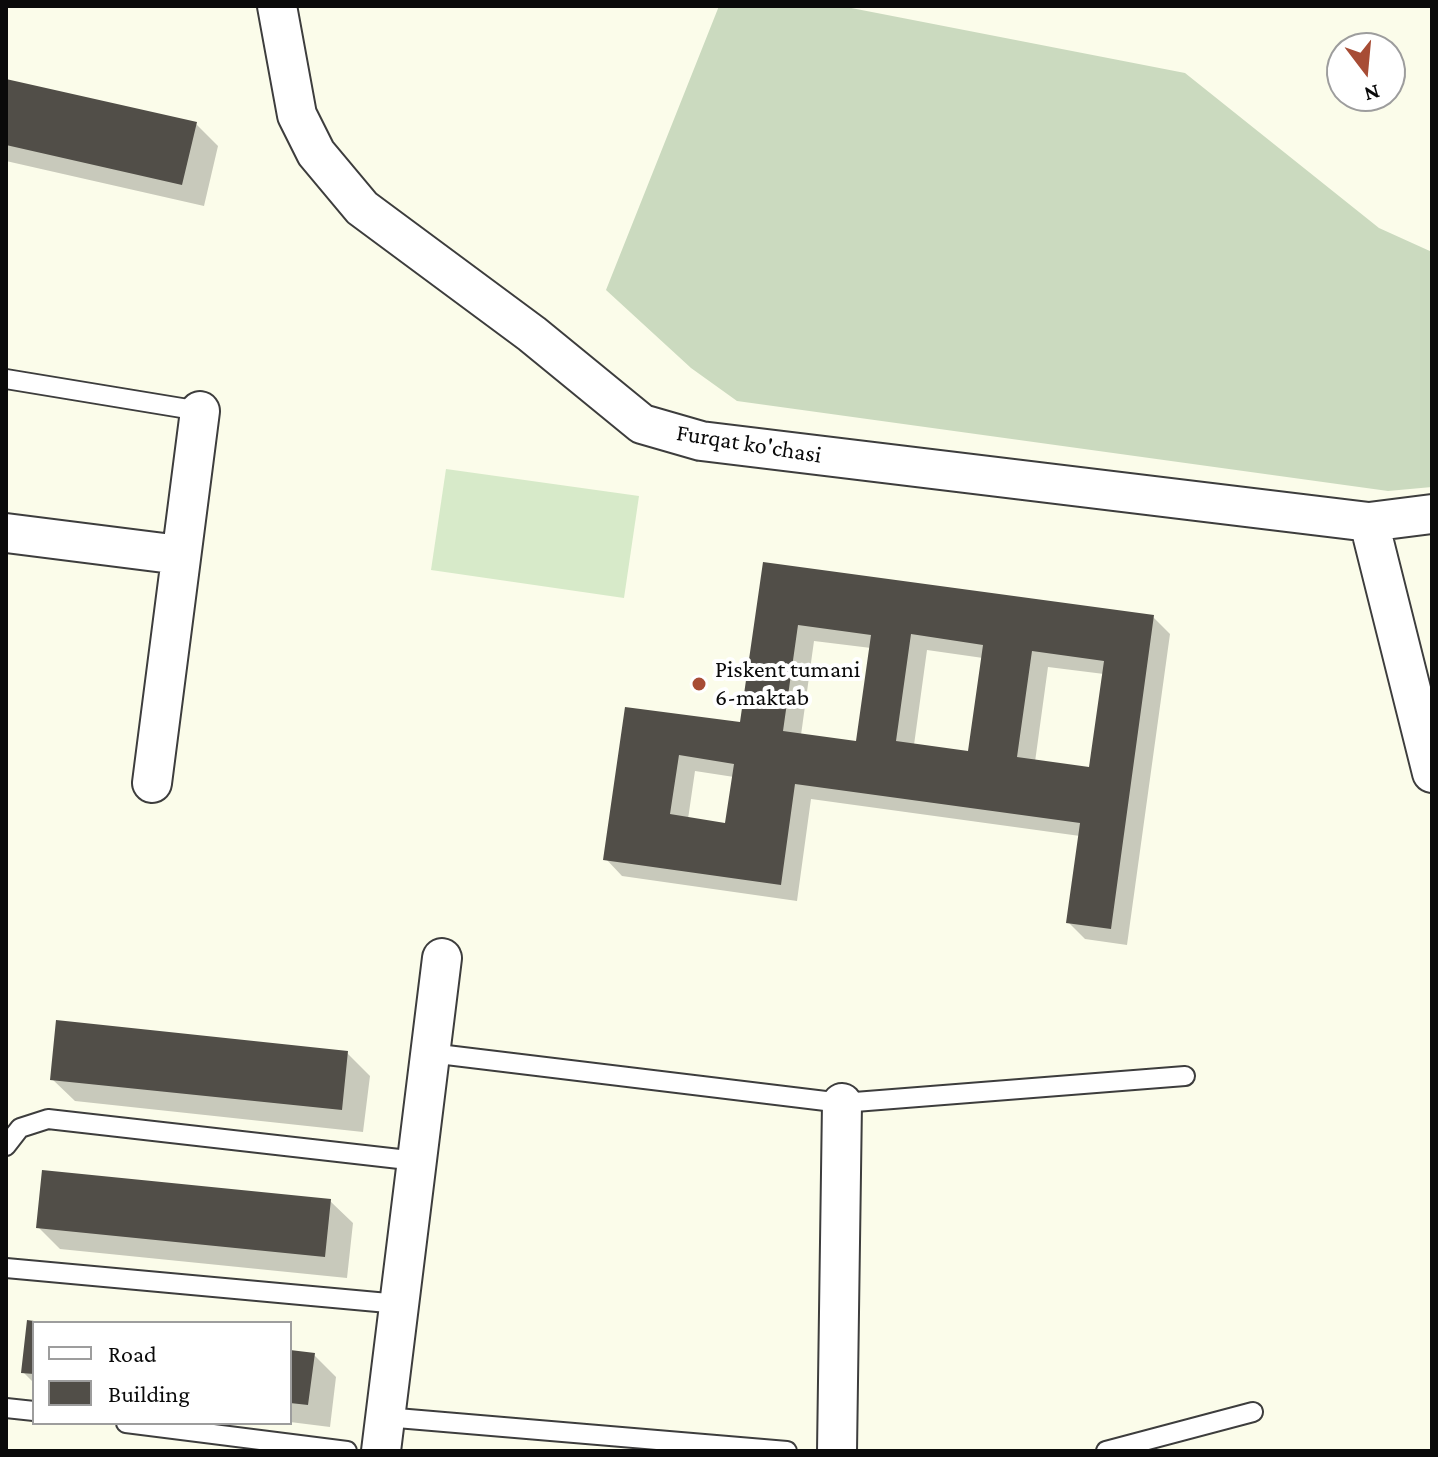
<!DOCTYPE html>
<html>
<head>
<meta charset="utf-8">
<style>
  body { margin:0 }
  #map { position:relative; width:1438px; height:1457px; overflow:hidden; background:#fbfcea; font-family:"Crimson Pro",serif }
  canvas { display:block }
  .frame { position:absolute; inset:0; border:8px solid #0a0a0a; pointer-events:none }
  .legend { position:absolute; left:32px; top:1321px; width:260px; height:104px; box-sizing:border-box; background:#fff; border:2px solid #9d9d9d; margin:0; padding:10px 14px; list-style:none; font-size:24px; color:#0a0a0a }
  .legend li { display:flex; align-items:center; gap:16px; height:40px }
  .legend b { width:40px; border:2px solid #9d9d9d }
  .north { position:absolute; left:1326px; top:32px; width:80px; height:80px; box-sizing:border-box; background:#fff; border:2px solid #9d9d9d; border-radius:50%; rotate:164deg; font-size:22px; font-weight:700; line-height:32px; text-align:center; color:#0a0a0a }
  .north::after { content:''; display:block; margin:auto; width:28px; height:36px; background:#a74c35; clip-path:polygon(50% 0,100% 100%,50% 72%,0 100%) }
</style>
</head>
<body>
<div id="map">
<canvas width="1438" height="1457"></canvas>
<div class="frame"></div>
<ul class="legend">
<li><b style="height:10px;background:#fff"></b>Road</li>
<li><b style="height:22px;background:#514e48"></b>Building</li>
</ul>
<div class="north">N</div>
</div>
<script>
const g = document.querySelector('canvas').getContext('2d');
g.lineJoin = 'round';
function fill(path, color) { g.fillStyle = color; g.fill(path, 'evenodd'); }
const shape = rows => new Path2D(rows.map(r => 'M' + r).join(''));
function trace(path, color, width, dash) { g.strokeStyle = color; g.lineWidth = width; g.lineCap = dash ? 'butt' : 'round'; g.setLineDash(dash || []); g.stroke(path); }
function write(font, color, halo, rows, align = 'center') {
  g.font = font + ' "Crimson Pro",serif'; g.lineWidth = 8; g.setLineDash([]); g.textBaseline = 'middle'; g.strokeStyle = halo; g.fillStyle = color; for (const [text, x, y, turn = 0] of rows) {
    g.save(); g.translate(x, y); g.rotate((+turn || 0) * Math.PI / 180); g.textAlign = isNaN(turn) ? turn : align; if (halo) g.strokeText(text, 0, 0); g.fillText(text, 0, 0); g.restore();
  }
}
fill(shape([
  [719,6,841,6,1185,73,1379,228,1432,252,1432,487,1388,491,737,401,691,368,606,290]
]), '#cbdabf');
fill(shape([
  [446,469,639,496,624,598,431,570]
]), '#d7eac9');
fill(shape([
  [6,81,196,124,218,146,204,206,6,161],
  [765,564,1153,617,1170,634,1127,945,1085,939,1068,922,1080,836,811,799,797,901,622,876,606,859,627,709,742,724],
  [814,641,871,648,857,743,801,735],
  [927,650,983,658,970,753,914,745],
  [1048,667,1104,674,1091,769,1035,762],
  [695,771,734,777,726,826,688,819],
  [347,1053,370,1076,363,1132,75,1101,52,1079],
  [330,1201,353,1223,347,1278,60,1249,38,1227],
  [29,1322,37,1323,34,1323,34,1383,23,1372],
  [290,1352,314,1355,336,1377,330,1427,290,1422]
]), '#0003');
fill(shape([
  [6,79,197,122,182,185,6,145],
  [763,562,1154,615,1111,929,1066,923,1080,823,795,784,781,885,603,860,625,707,740,722],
  [798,625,871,635,856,741,783,731],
  [911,634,983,645,968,751,896,741],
  [1032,651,1104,661,1089,767,1017,757],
  [679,755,734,764,725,823,670,814],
  [56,1020,348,1051,342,1110,50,1080],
  [42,1170,331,1199,325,1257,36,1228],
  [27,1320,34,1321,34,1374,21,1373],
  [290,1350,315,1353,308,1405,290,1403]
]), '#514e48');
const lane = shape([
  [6,379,200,411],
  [430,1053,842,1103,1185,1076],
  [6,1146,20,1128,48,1119,417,1161],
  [6,1268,399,1304],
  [6,1408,34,1411],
  [385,1417,787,1451],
  [126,1423,347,1451],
  [1106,1451,1253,1412]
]);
const street = shape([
  [277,6,297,115,316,153,362,208,532,334,642,424,701,441,1369,522,1432,514],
  [1369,522,1432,773],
  [6,533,180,555],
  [152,783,200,411],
  [381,1451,442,958],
  [837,1451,842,1103]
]);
trace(lane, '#3d3d3d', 22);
trace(street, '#3d3d3d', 42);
trace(lane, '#fff', 18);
trace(street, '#fff', 38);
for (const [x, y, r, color] of [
  [699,684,8,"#a74c35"]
]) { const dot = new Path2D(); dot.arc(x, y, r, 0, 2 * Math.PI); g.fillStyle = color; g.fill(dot); trace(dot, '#fff', 3); }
write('24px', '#0a0a0a', '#fff', [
  ["Furqat ko'chasi",749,444,9]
]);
write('24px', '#0a0a0a', '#fff', [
  ["Piskent tumani",715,670],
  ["6-maktab",715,698]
], 'left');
</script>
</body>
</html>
